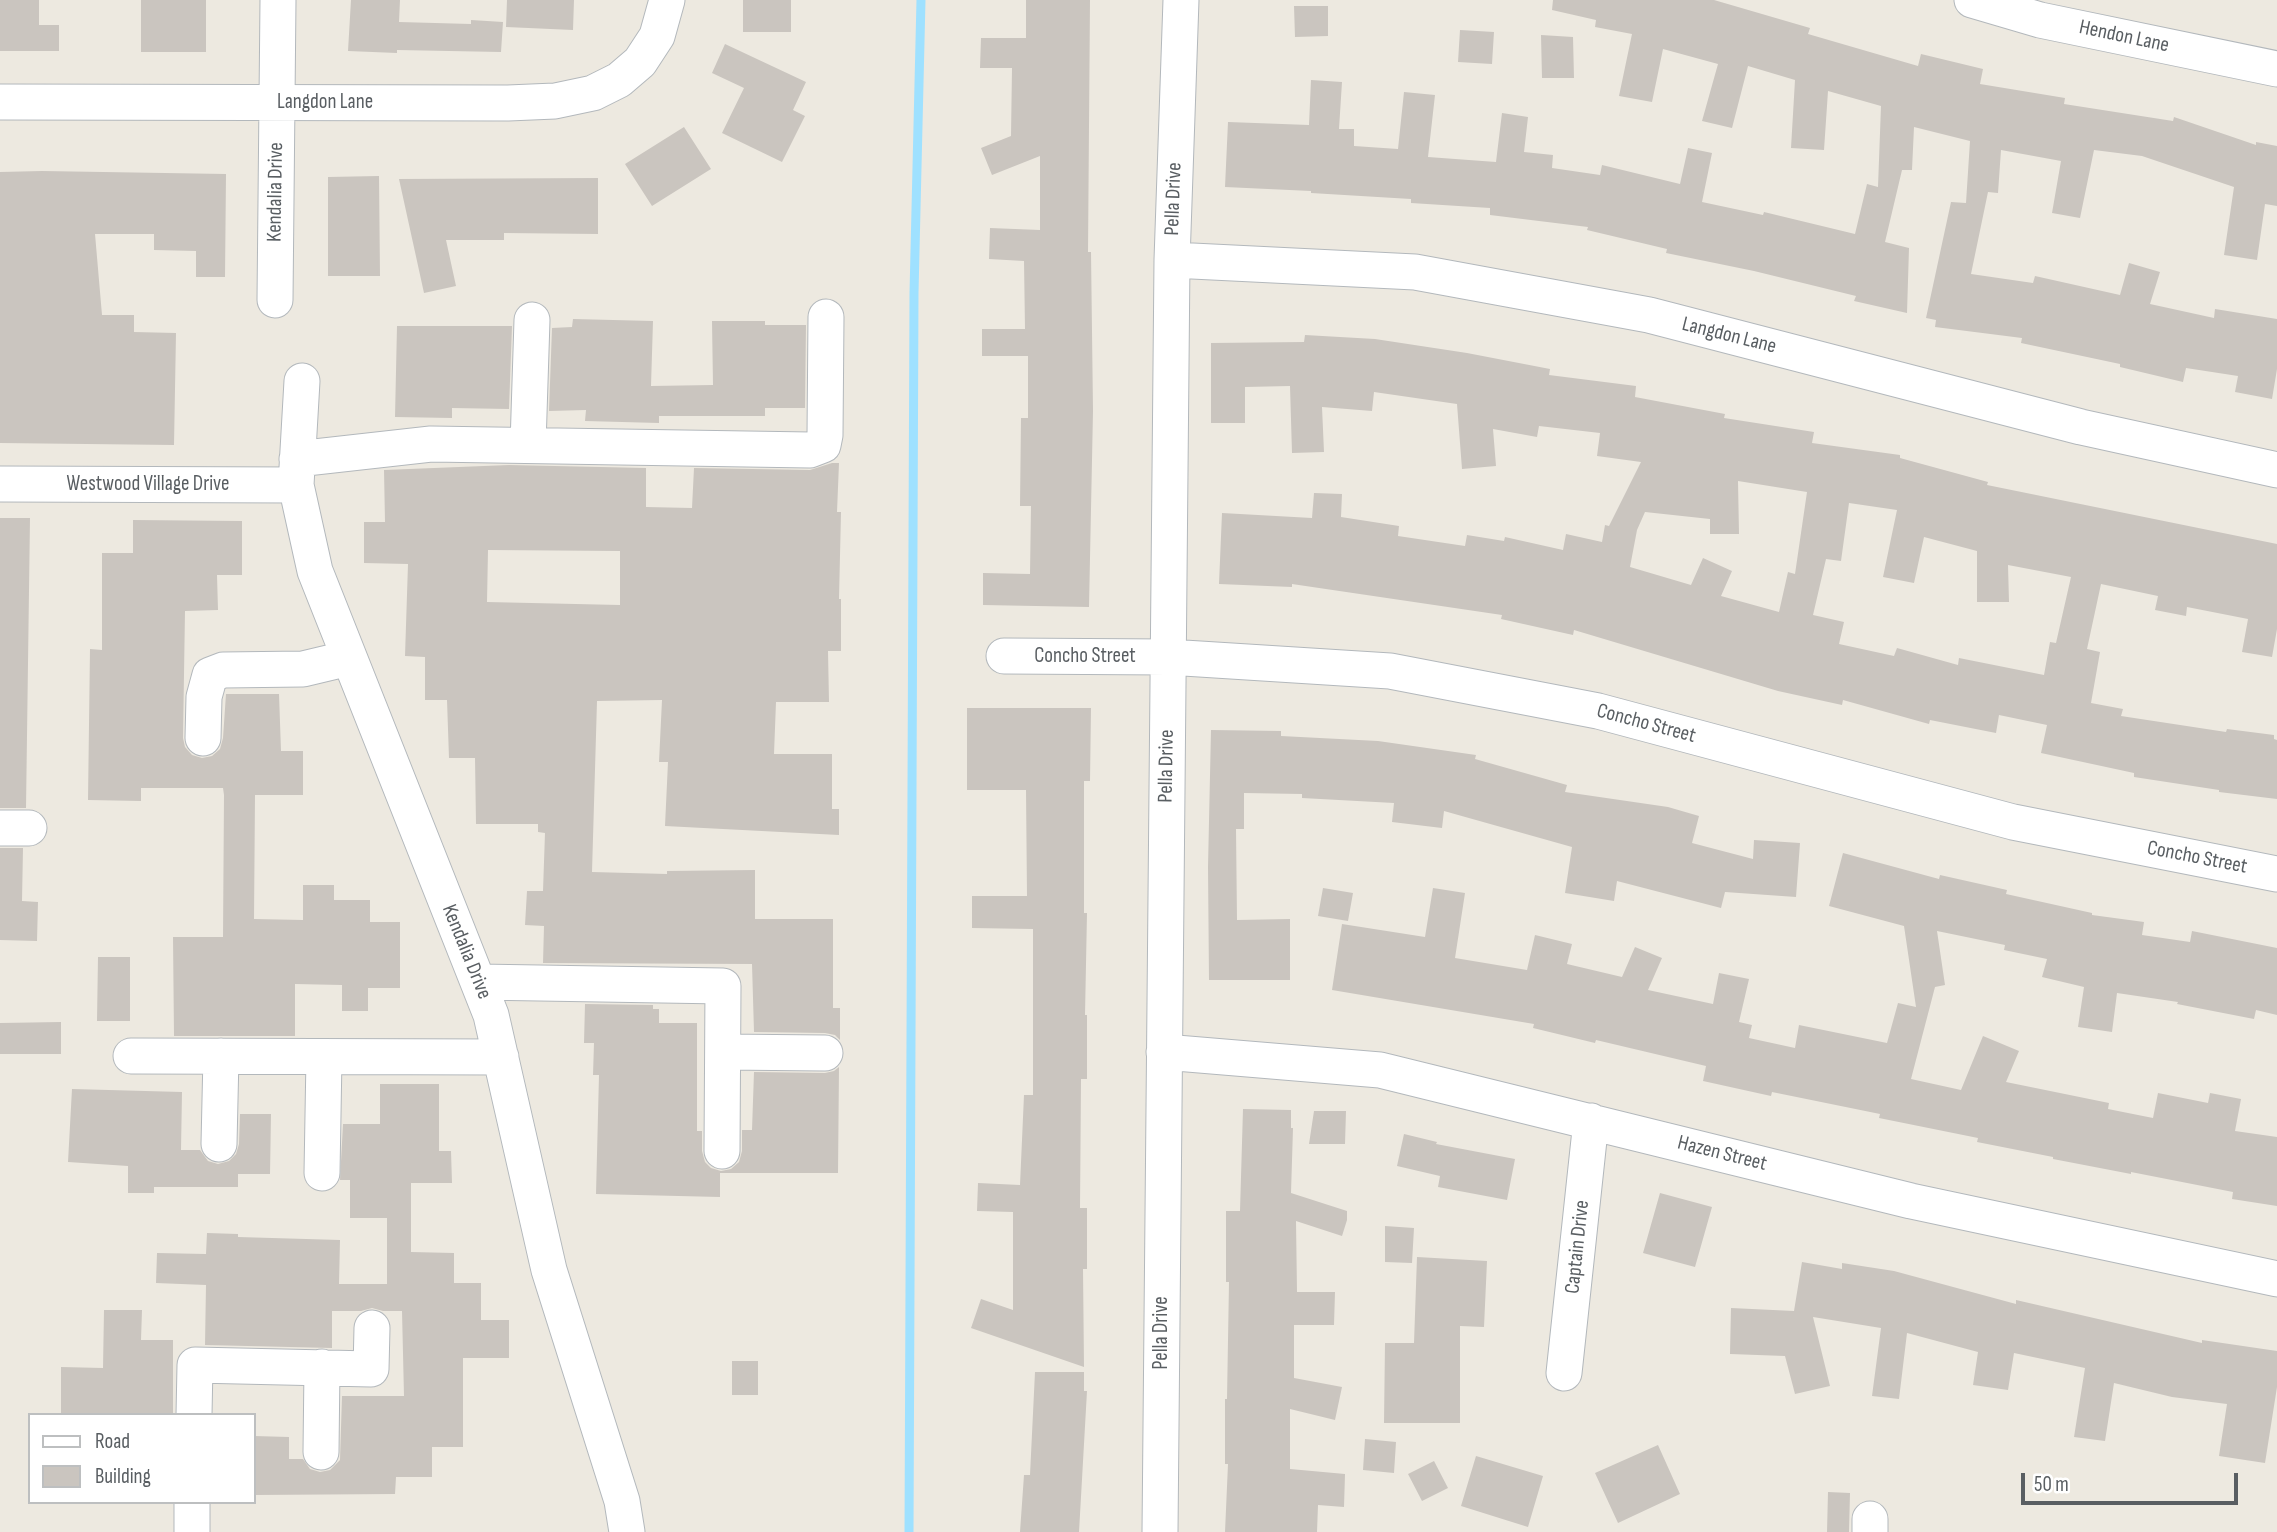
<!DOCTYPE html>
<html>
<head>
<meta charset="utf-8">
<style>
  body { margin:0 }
  #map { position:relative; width:2277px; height:1532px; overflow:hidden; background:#ede9e0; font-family:"Sofia Sans Condensed",sans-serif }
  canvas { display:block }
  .legend { position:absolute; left:28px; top:1413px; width:228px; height:91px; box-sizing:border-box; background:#fff; border:2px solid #bdbfc0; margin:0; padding:9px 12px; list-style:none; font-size:21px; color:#595e62 }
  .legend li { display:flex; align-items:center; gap:14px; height:35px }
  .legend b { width:35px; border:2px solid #bdbfc0 }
  .scale { position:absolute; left:2021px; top:1473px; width:217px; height:32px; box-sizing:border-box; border:4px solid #595e62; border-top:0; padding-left:9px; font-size:21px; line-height:24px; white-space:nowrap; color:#595e62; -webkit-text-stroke:5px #fff; paint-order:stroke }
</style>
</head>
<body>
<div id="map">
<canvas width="2277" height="1532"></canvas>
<ul class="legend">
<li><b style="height:9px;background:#fff"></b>Road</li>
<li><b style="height:19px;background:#cac5bf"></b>Building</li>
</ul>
<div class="scale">50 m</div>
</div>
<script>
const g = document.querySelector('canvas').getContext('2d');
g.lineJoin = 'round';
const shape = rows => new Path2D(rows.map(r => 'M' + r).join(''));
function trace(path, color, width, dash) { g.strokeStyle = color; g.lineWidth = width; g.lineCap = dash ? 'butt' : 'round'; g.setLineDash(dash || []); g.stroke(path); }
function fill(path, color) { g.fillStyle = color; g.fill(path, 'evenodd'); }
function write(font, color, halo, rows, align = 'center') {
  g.font = font + ' "Sofia Sans Condensed",sans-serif'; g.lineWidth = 5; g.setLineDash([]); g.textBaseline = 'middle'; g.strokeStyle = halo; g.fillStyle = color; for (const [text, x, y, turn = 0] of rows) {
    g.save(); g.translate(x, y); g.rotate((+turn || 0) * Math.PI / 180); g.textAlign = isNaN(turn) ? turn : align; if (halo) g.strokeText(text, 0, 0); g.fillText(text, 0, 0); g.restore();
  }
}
trace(shape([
  [909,1532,914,293,921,0]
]), '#9fe1ff', 9);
fill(shape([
  [0,0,39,0,39,25,59,25,59,51,0,51],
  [141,0,206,0,206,52,141,52],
  [351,0,400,0,399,22,471,24,471,20,503,22,501,52,397,50,397,53,348,51],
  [507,0,574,0,573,30,506,27],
  [743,0,791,0,791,32,743,32],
  [1026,0,1090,0,1088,252,1091,252,1093,411,1089,607,983,605,983,573,1030,574,1031,506,1020,506,1021,418,1028,418,1028,356,982,356,982,329,1025,329,1024,261,989,259,990,228,1040,230,1040,156,992,175,981,148,1011,136,1012,68,980,68,981,38,1026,38],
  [1553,0,1714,0,1810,28,1808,34,1918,66,1921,54,1983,69,1980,84,2065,98,2064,104,2173,121,2174,117,2256,145,2256,142,2277,146,2277,206,2265,204,2257,260,2224,255,2234,187,2142,156,2094,150,2080,218,2052,213,2061,161,2001,150,1998,193,1988,192,1971,274,2033,283,2035,276,2120,295,2129,263,2160,272,2150,304,2214,318,2215,309,2277,319,2277,369,2272,399,2235,392,2238,376,2186,368,2183,382,2120,367,2120,364,2021,343,2022,338,1935,327,1936,320,1926,318,1951,202,1966,203,1970,141,1914,127,1912,170,1902,170,1885,242,1909,248,1907,313,1854,301,1856,296,1754,271,1666,253,1667,249,1587,230,1588,227,1490,215,1490,208,1411,203,1411,199,1311,193,1311,191,1225,187,1228,122,1309,125,1311,80,1342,82,1339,129,1354,129,1354,146,1398,149,1404,92,1435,95,1428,157,1496,162,1502,113,1528,117,1524,152,1553,155,1552,168,1600,175,1602,165,1680,184,1688,148,1712,153,1702,202,1763,215,1764,212,1855,234,1867,184,1878,187,1881,106,1828,91,1824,150,1791,148,1795,80,1748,66,1732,128,1702,121,1718,64,1663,49,1652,102,1619,96,1632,34,1595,27,1596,20,1552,10],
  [1294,6,1328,6,1328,36,1295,37],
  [1460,30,1494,32,1492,64,1458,62],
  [1541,35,1573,37,1574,78,1542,78],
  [725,44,806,82,793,110,805,116,782,162,722,133,744,88,712,73],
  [684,127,711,169,652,206,625,164],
  [42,171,226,174,225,277,196,277,196,251,154,250,154,234,95,234,102,315,134,315,134,332,176,333,174,445,0,443,0,172],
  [379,176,380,276,328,276,328,177],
  [598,178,598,234,504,233,504,240,446,240,456,286,424,293,399,179],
  [573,319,653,321,651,386,713,385,712,321,765,321,765,325,806,325,805,408,765,408,765,416,659,416,659,423,585,421,586,410,549,411,552,328,572,327],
  [397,326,512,326,509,409,452,408,452,418,395,417],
  [1305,335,1375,339,1467,353,1550,369,1549,375,1636,386,1635,397,1725,414,1724,418,1814,432,1812,443,1900,455,1900,458,1988,482,1987,485,2277,544,2277,629,2272,657,2242,652,2248,619,2187,607,2186,616,2155,610,2158,596,2101,584,2087,649,2100,652,2091,703,2123,709,2121,716,2226,732,2227,729,2274,735,2274,739,2277,740,2277,799,2219,792,2219,790,2134,777,2134,773,2041,753,2047,725,1999,715,1996,733,1930,720,1929,724,1843,700,1842,705,1778,691,1574,630,1573,635,1501,619,1502,615,1292,584,1292,587,1219,584,1222,513,1312,518,1314,493,1342,494,1341,517,1399,526,1398,536,1465,546,1467,535,1504,541,1505,537,1563,550,1566,534,1602,542,1605,525,1609,526,1641,462,1597,456,1600,433,1539,426,1537,437,1493,429,1496,466,1462,469,1457,404,1374,392,1372,411,1322,407,1324,452,1292,453,1290,386,1245,387,1245,423,1211,423,1211,343,1304,342],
  [1738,481,1807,492,1795,574,1788,572,1779,612,1721,596,1732,571,1703,558,1691,585,1630,567,1637,530,1645,512,1710,519,1710,534,1739,534],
  [1849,503,1897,510,1883,577,1914,583,1924,537,1977,551,1977,602,2009,602,2008,565,2071,577,2056,643,2050,642,2044,675,1959,658,1958,665,1897,648,1894,656,1839,644,1844,622,1813,615,1826,559,1841,561],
  [832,463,839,463,837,512,841,512,839,599,841,599,841,651,828,651,829,702,776,702,774,754,832,754,832,809,839,809,839,835,665,826,668,762,659,762,662,700,597,701,592,872,667,874,667,871,755,870,755,919,833,919,833,1008,840,1008,840,1040,835,1035,825,1033,754,1032,752,964,543,963,544,926,525,925,527,891,543,891,545,833,538,832,538,824,476,824,475,758,449,758,447,700,425,700,425,657,405,656,408,564,364,563,364,522,385,522,384,470,509,465,646,468,646,507,692,508,694,468,810,470],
  [488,550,620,551,620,605,487,602],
  [0,518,30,518,26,808,0,808],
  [133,520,242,521,242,575,217,575,218,610,185,611,183,738,185,747,192,755,202,758,212,756,220,749,223,738,226,694,279,694,281,751,303,751,303,795,255,795,254,919,303,920,303,885,334,885,334,900,370,900,370,922,400,922,400,988,368,988,368,1011,342,1011,342,985,295,984,295,1036,174,1036,173,937,223,937,224,795,223,788,141,788,141,801,88,800,90,649,102,650,102,553,133,553],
  [967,708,1091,708,1090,781,1084,781,1084,913,1087,913,1085,1015,1087,1015,1087,1079,1081,1079,1080,1208,1087,1208,1087,1269,1083,1269,1084,1367,971,1328,981,1299,1013,1310,1013,1212,977,1211,978,1183,1020,1185,1024,1095,1033,1095,1033,929,972,928,972,896,1027,896,1026,790,967,790],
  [1211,730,1281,731,1281,736,1378,741,1476,755,1475,759,1567,785,1565,792,1668,807,1699,816,1692,843,1753,859,1754,840,1800,843,1796,897,1725,892,1721,908,1617,881,1614,901,1565,893,1572,847,1444,811,1442,828,1392,822,1394,803,1302,798,1302,794,1244,793,1244,829,1236,829,1237,920,1290,919,1290,980,1209,980,1208,867],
  [0,848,23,848,22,901,38,902,37,941,0,940],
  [1843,853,1939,879,1940,875,2007,890,2006,894,2092,913,2092,915,2144,922,2142,935,2190,942,2192,931,2277,948,2277,1015,2256,1010,2254,1019,2177,1004,2178,1002,2117,993,2112,1032,2078,1027,2084,987,2042,977,2047,959,2004,950,2005,945,1937,931,1945,985,1935,987,1911,1079,1961,1090,1983,1036,2019,1051,2006,1082,2109,1103,2108,1109,2153,1118,2158,1093,2208,1103,2210,1093,2241,1099,2235,1131,2277,1137,2277,1206,2232,1199,2233,1192,2131,1172,2131,1174,2053,1159,2053,1157,1977,1142,1978,1138,1879,1118,1880,1114,1772,1092,1771,1096,1703,1081,1706,1066,1596,1040,1595,1043,1533,1028,1534,1024,1332,990,1342,924,1425,937,1433,888,1465,893,1455,958,1527,970,1535,935,1572,944,1567,964,1622,977,1635,947,1662,958,1648,990,1713,1004,1719,973,1749,979,1739,1022,1752,1025,1749,1038,1795,1048,1799,1025,1887,1043,1898,1003,1916,1007,1904,926,1829,906],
  [1323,888,1353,893,1348,921,1318,916],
  [98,957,130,957,130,1021,97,1021],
  [585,1004,653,1005,653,1009,659,1009,659,1023,697,1023,697,1131,702,1131,702,1151,705,1162,711,1168,721,1171,731,1169,739,1162,742,1151,742,1130,752,1130,754,1072,825,1073,834,1071,839,1067,838,1173,720,1173,720,1197,596,1194,599,1075,593,1075,594,1043,584,1043],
  [61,1022,61,1054,0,1054,0,1023],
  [380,1084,439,1084,439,1151,451,1151,452,1183,411,1183,411,1252,454,1253,454,1283,481,1283,481,1320,509,1320,509,1358,463,1358,463,1447,432,1447,432,1477,396,1477,395,1494,254,1495,254,1436,289,1437,289,1459,303,1459,310,1469,320,1472,330,1470,340,1460,342,1396,404,1396,402,1311,383,1311,372,1308,361,1311,332,1311,332,1348,205,1345,206,1285,156,1283,157,1253,206,1254,207,1233,238,1234,238,1237,340,1240,339,1284,387,1284,387,1218,350,1218,350,1180,340,1180,343,1124,380,1124],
  [72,1089,182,1092,181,1150,200,1150,208,1161,218,1164,229,1161,236,1154,239,1144,240,1114,271,1114,270,1174,238,1174,238,1187,154,1187,154,1193,128,1193,128,1166,68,1162],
  [1243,1109,1291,1110,1291,1128,1293,1128,1291,1193,1347,1211,1347,1220,1342,1236,1296,1221,1297,1292,1335,1292,1334,1325,1294,1325,1294,1378,1342,1387,1335,1420,1290,1409,1290,1469,1345,1474,1344,1507,1318,1505,1317,1532,1225,1532,1228,1464,1225,1464,1225,1399,1227,1399,1229,1282,1226,1282,1226,1211,1240,1211],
  [1314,1111,1346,1111,1345,1144,1309,1144],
  [1404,1134,1437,1142,1436,1144,1515,1159,1507,1200,1438,1187,1440,1176,1397,1166],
  [1660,1193,1712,1207,1695,1267,1643,1253],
  [1385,1226,1414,1228,1412,1263,1385,1262],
  [1417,1257,1487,1261,1484,1327,1460,1326,1460,1423,1384,1423,1385,1343,1414,1343],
  [1802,1262,1842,1269,1842,1263,1894,1271,2016,1304,2016,1300,2202,1343,2202,1340,2277,1351,2277,1387,2265,1463,2219,1456,2227,1404,2172,1397,2114,1383,2105,1441,2074,1437,2085,1368,2014,1353,2008,1390,1973,1385,1978,1352,1907,1333,1899,1399,1872,1396,1881,1328,1813,1317,1830,1386,1795,1394,1785,1356,1730,1354,1731,1308,1794,1311],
  [104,1310,142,1310,141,1340,173,1340,173,1415,61,1415,61,1367,103,1368],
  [732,1361,758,1361,758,1395,732,1395],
  [1035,1372,1084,1372,1084,1391,1087,1391,1079,1532,1020,1532,1024,1475,1030,1475],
  [1365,1439,1396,1442,1394,1473,1363,1470],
  [1658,1445,1680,1494,1618,1523,1595,1473],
  [1476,1456,1543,1476,1528,1527,1461,1506],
  [1434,1461,1448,1488,1422,1501,1408,1474],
  [1828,1492,1850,1493,1849,1532,1827,1532]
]), '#cac5bf');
const minor = shape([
  [1972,0,2040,20,2277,69],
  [0,102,508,103,555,101,593,93,619,80,640,62,657,36,667,0],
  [1172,260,1415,272,1649,315,2081,427,2277,470],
  [275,300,278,0],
  [302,381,296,485,315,571,491,1015,549,1270,622,1501,627,1532],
  [528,445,532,320],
  [297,459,431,444,810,450,823,445,825,435,826,317],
  [0,484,296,485],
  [1004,656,1168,657,1390,671,1598,711,2013,822,2277,874],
  [203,738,204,697,210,675,223,670,303,669,349,658],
  [0,828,29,828],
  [478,982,723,986,722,1151],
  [723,1052,825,1053],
  [1164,1052,1380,1070,1911,1201,2277,1279],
  [131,1056,501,1057],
  [219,1144,221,1056],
  [322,1173,324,1057],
  [1564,1373,1591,1121],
  [194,1415,195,1365,371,1369,372,1328],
  [321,1452,322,1367],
  [192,1532,192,1502],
  [1160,1532,1172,260,1181,0],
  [1870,1532,1870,1519]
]);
trace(minor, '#b3b8bc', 37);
trace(minor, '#fff', 35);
write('21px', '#595e62', '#fff', [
  ["Hendon Lane",2124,37,12],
  ["Langdon Lane",325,103],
  ["Kendalia Drive",276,192,-89],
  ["Pella Drive",1174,199,-88],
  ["Langdon Lane",1729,336,14],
  ["Westwood Village Drive",148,485],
  ["Concho Street",1085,657],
  ["Concho Street",1646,724,15],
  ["Pella Drive",1167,766,-89],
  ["Concho Street",2197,858,11],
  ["Kendalia Drive",466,952,68],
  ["Hazen Street",1722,1154,14],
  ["Captain Drive",1578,1247,-84],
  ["Pella Drive",1162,1333,-90]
]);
</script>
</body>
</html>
